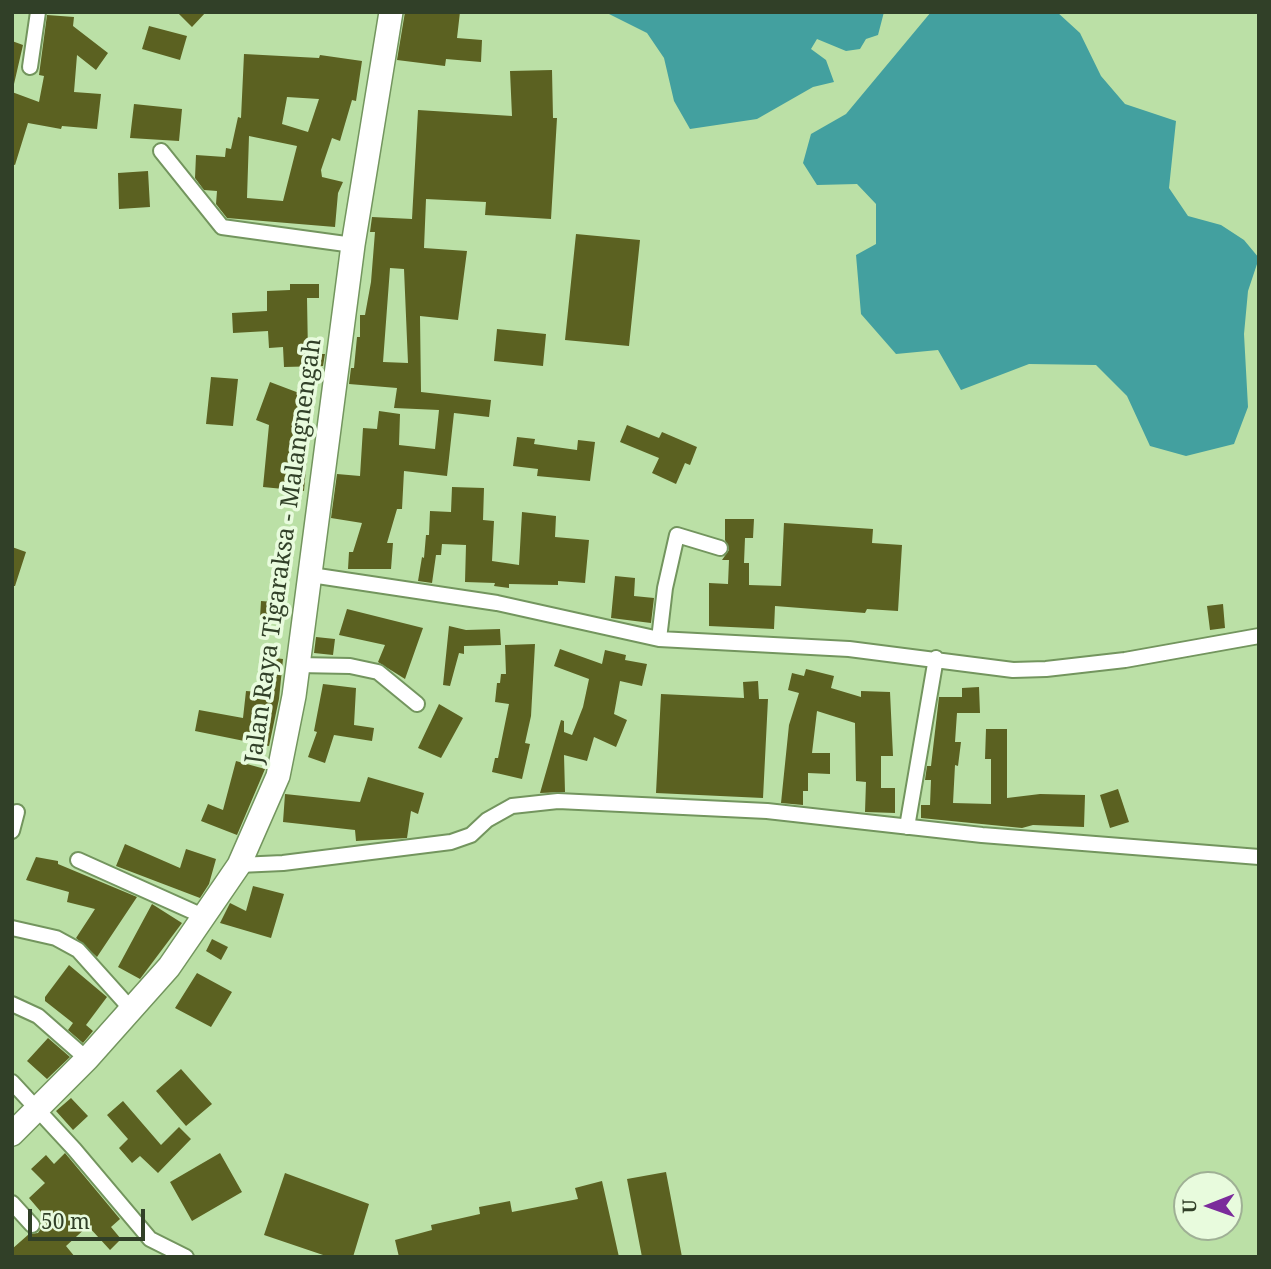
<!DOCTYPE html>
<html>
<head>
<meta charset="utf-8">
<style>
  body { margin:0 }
  #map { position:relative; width:1271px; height:1269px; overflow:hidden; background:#bbe0a6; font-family:"Noto Serif",serif }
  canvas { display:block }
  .frame { position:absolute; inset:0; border:14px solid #314028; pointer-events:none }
  .north { position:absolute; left:1173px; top:1171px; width:70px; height:70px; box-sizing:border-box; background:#e8fbdd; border:2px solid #9fb095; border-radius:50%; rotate:269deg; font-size:19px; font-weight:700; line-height:28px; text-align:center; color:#314028 }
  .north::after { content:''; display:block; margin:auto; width:24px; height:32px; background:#7b2b9b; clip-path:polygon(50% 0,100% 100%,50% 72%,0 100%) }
  .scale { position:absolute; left:28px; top:1209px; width:117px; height:32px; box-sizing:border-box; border:4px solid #314028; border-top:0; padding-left:9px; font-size:21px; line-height:24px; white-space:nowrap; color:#314028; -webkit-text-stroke:5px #e8fbdd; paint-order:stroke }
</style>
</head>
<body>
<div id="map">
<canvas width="1271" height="1269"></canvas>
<div class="frame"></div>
<div class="north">U</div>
<div class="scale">50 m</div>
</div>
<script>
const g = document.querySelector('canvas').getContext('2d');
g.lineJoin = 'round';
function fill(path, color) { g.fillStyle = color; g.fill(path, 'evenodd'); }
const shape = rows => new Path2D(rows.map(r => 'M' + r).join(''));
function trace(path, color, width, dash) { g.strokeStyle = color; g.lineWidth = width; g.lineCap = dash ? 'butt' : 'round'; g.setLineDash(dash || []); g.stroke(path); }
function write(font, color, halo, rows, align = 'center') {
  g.font = font + ' "Noto Serif",serif'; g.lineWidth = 7; g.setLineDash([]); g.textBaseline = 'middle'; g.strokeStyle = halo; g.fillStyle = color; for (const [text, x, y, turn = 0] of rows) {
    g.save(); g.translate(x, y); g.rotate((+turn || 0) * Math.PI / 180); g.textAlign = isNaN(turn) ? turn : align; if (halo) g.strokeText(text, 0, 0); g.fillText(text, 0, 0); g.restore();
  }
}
fill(shape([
  [605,12,884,12,878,35,866,39,860,49,846,51,817,39,811,49,826,60,834,82,813,87,757,119,690,129,674,101,664,58,647,33],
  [931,12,1057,12,1080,33,1101,76,1125,104,1176,121,1169,188,1188,216,1221,225,1244,240,1259,258,1248,291,1244,334,1248,407,1234,444,1186,456,1150,446,1127,396,1096,365,1029,364,961,390,938,350,896,354,861,314,856,255,876,244,876,204,857,184,817,185,803,163,811,134,846,114]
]), '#43a09f');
fill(shape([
  [177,12,206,12,192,27],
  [405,12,460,12,457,38,482,40,481,62,446,59,445,66,397,60],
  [47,15,74,17,73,26,108,53,96,70,77,55,74,92,101,94,97,129,62,126,61,129,28,123,15,165,12,164,12,92,39,102,44,76,39,75],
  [149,26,187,36,180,60,142,49],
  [12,41,23,45,14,84,12,83],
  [244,54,319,58,320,55,362,61,356,101,352,100,340,141,332,138,321,170,322,177,343,182,338,193,335,227,227,218,216,204,217,191,204,190,195,178,196,155,225,157,226,148,231,149,238,117,241,118],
  [287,97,319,99,308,132,282,124],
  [249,136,297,146,283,201,247,198],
  [552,70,553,118,557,118,551,219,485,215,486,202,426,199,424,248,467,251,458,320,420,316,421,392,491,400,489,417,454,413,447,476,404,471,402,509,397,509,387,543,393,543,391,569,348,569,349,552,353,552,362,523,331,518,337,474,360,476,363,428,377,429,379,411,400,414,399,445,435,449,439,410,394,408,397,388,349,384,351,368,354,368,357,337,360,337,360,315,365,315,371,282,375,232,370,232,372,217,412,219,418,110,512,116,510,71],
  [390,268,404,269,408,363,383,362],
  [134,104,182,109,179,141,130,138],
  [148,171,150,207,119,209,118,173],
  [576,234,640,240,629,346,565,340],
  [290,284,319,284,319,298,307,298,308,354,325,354,323,366,284,367,283,347,269,348,268,331,233,333,232,313,267,311,267,291,290,290],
  [497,329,546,334,543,366,494,361],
  [211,377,238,379,233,426,206,424],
  [270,382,307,396,290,443,308,445,304,491,263,487,269,425,256,420],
  [627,425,659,438,662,432,697,447,690,465,685,463,676,484,652,473,659,458,620,442],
  [517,437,535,439,534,444,577,450,578,440,595,442,590,481,537,476,538,469,513,466],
  [452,487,484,488,483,520,494,521,492,561,519,565,522,512,556,516,555,537,589,540,585,583,558,581,558,585,509,584,509,588,494,586,495,583,465,582,466,545,442,544,441,555,436,555,432,583,418,581,422,557,424,558,426,535,429,535,430,511,451,512],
  [725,519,754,519,753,538,745,538,744,563,749,563,749,585,781,586,784,523,873,529,872,543,902,545,898,611,867,609,865,613,775,606,774,629,709,626,709,583,728,584,729,560,722,560,729,550,725,540],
  [12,547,26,552,15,586,12,586],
  [615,576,635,578,634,596,654,598,651,623,611,618],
  [261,601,286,603,285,619,260,618],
  [1223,604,1225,628,1210,630,1207,606],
  [347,609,423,628,405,679,378,662,385,645,339,635],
  [449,626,466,630,500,629,501,645,464,646,464,654,459,653,450,686,443,685],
  [316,637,335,639,333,655,314,653],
  [535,644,531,716,525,743,530,744,522,779,492,772,495,758,498,758,509,704,495,702,497,683,500,683,501,674,506,674,505,645],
  [560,649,602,664,605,650,626,655,625,660,647,664,642,686,620,681,614,714,627,720,616,747,594,737,587,761,564,755,565,792,540,793,561,720,564,721,564,732,572,735,583,707,589,679,554,666],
  [265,657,283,659,279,699,269,746,195,731,199,710,243,718,246,691,260,692],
  [806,669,834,676,831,688,861,697,861,691,890,692,893,756,881,756,881,788,895,788,895,813,865,812,866,782,856,781,855,723,817,711,812,753,830,753,830,774,808,773,808,791,803,791,803,805,781,803,789,725,799,693,788,690,792,673,804,676],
  [758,681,759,699,768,699,763,798,656,793,661,694,744,698,743,682],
  [323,684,356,688,354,725,374,728,372,741,334,735,325,763,308,757,317,732,314,731],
  [979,687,980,713,957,713,955,742,961,742,958,766,955,765,953,803,991,804,991,759,985,759,986,729,1007,729,1007,798,1040,794,1085,795,1084,827,1033,825,1022,828,921,818,921,805,930,805,931,780,925,780,927,766,931,766,939,697,962,697,962,688],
  [439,704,463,718,441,758,418,748],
  [236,761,265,769,237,835,201,821,208,804,223,810],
  [368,777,424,793,418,814,411,811,407,838,356,841,355,830,283,822,285,794,360,802],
  [1118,789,1129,822,1110,828,1100,795],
  [125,844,180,868,186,849,216,859,209,884,200,898,116,866],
  [36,857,58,861,58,864,137,897,97,957,76,938,95,909,67,902,69,892,26,880],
  [253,886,284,894,271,938,220,923,230,903,246,911],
  [152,904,182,923,140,979,118,967],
  [212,939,228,947,221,960,206,951],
  [69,965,107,997,86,1025,93,1031,83,1043,68,1030,73,1023,45,1001,45,997],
  [197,973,232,992,211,1027,175,1008],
  [48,1038,70,1057,47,1079,27,1061],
  [181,1069,212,1104,186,1126,156,1091],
  [71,1098,88,1116,73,1130,56,1111],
  [123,1101,161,1145,179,1127,191,1139,158,1173,140,1156,132,1163,119,1148,128,1139,107,1115],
  [65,1153,120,1219,111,1227,121,1239,110,1250,88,1226,66,1246,75,1257,12,1257,12,1249,29,1234,38,1233,47,1219,29,1198,45,1183,31,1169,46,1155,54,1164],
  [220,1153,242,1192,192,1221,170,1182],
  [666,1172,682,1257,642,1257,627,1179],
  [285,1173,369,1204,353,1257,329,1257,264,1235],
  [602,1181,619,1257,399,1257,395,1240,432,1230,431,1225,480,1214,479,1207,510,1201,512,1212,578,1199,575,1188]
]), '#5b6121');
const street = shape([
  [30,67,38,12],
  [161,151,222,227,353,245],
  [311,575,497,603,659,639,849,649,1013,670,1046,669,1125,660,1259,636],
  [659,639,665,588,677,535,720,548],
  [298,665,350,666,378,672,417,704],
  [907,827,936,658],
  [12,831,17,812],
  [78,860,205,917],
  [239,865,283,863,451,842,471,835,487,820,512,806,558,801,767,811,982,835,1259,857],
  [12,928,56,938,78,950,131,1009],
  [12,1004,38,1016,87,1059],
  [12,1082,74,1149,150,1239,186,1257],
  [12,1203,32,1225]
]);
const primary = shape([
  [12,1134,87,1059,169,967,239,865,278,776,294,696,353,245,391,12]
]);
trace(street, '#73955e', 18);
trace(primary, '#73955e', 26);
trace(street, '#fff', 14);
trace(primary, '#fff', 23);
write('24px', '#314028', '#e8fbdd', [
  ["Jalan Raya Tigaraksa - Malangnengah",284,551,-82]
]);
</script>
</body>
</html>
